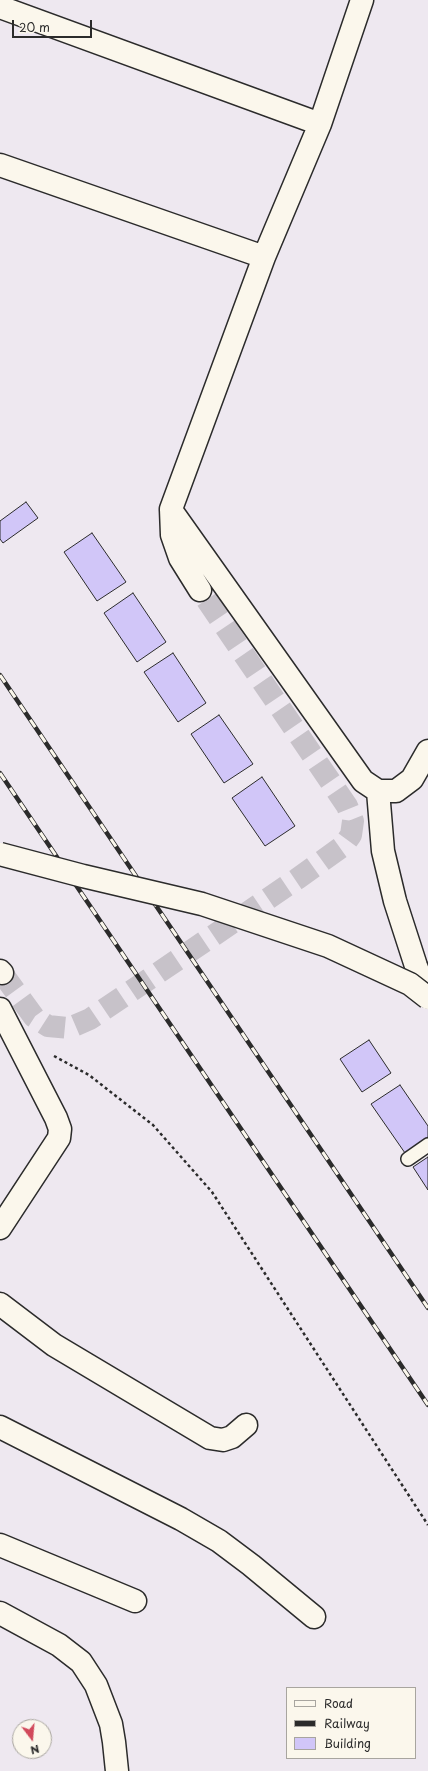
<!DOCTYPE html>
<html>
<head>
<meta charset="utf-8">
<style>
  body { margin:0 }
  #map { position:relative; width:428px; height:1771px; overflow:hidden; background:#eee8f0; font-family:"Playpen Sans",sans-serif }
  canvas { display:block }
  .legend { position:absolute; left:286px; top:1687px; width:130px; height:72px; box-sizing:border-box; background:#fbf7ec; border:1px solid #a8a59f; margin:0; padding:5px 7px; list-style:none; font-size:12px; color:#2b2b2b }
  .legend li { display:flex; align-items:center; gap:8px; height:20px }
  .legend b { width:20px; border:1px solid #a8a59f }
  .north { position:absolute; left:12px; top:1719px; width:40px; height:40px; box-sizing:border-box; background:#fbf7ec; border:1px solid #a8a59f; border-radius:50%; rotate:164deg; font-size:11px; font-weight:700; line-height:16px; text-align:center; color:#2b2b2b }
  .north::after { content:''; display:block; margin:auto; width:14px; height:18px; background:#d1495b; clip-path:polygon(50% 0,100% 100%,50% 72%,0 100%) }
  .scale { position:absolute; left:12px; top:20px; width:80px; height:18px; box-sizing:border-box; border:2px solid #2b2b2b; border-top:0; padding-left:5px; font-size:12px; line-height:14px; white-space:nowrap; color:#2b2b2b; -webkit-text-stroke:3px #fbf7ec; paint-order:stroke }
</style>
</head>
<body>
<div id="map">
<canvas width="428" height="1771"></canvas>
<ul class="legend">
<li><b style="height:5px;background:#fbf7ec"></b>Road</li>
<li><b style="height:5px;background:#2b2b2b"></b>Railway</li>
<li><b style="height:11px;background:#d1c6f8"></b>Building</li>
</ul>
<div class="north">N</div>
<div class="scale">20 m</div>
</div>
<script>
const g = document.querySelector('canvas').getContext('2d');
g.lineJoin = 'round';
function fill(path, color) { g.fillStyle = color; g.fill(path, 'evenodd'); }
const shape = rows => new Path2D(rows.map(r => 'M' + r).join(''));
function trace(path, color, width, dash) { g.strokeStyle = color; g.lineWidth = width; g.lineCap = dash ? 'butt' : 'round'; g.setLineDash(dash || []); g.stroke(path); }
const building = shape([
  [26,502,38,518,3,543,0,539,0,521,26,502],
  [92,533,126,582,97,601,64,552,92,533],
  [133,593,166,642,137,662,104,613,133,593],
  [173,653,206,703,178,722,144,672,173,653],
  [219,715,253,764,224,783,191,734,219,715],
  [262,777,295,826,265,846,232,798,262,777],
  [369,1040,391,1073,362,1092,340,1059,369,1040],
  [400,1085,428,1126,428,1137,405,1153,371,1104,400,1085],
  [428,1157,428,1190,413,1167,428,1157]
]);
fill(building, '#d1c6f8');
trace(building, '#2b2b2b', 1);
trace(shape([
  [2,973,34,1017,48,1026,69,1028,90,1019,297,879,343,846,351,835,353,821,347,806,200,590]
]), '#c7c2c9', 22, [22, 11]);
const service = shape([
  [408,1159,428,1145]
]);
const minor = shape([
  [0,7,320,124],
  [0,165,264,257],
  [171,510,363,781,378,791,396,791,412,779,428,751],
  [200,590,180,558,172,535,171,509,264,257,320,124,362,0],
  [378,791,383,851,395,901,416,966,428,996],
  [0,971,2,973],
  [0,1009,56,1118,60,1129,59,1138,0,1228],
  [0,1304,54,1345,210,1438,223,1440,232,1437,246,1425],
  [0,1427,181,1519,219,1541,251,1565,314,1617],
  [0,1545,135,1601],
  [0,1613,59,1645,81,1662,96,1685,111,1724,114,1742,117,1771]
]);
trace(service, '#2b2b2b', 16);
trace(minor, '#2b2b2b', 25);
trace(shape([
  [54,1056,89,1075,153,1125,212,1192,428,1525]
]), '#2b2b2b', 2.5, [3, 3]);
trace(service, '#fbf7ec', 13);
trace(minor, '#fbf7ec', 22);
const rail = shape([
  [0,675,428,1308],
  [0,773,428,1405]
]);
trace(rail, '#2b2b2b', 4.5);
trace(rail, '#fbf7ec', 3, [9]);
const tertiaryBridge = shape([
  [0,854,83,876,202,904,328,946,410,984,428,998]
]);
trace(tertiaryBridge, '#2b2b2b', 25, []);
trace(tertiaryBridge, '#fbf7ec', 22);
</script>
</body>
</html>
